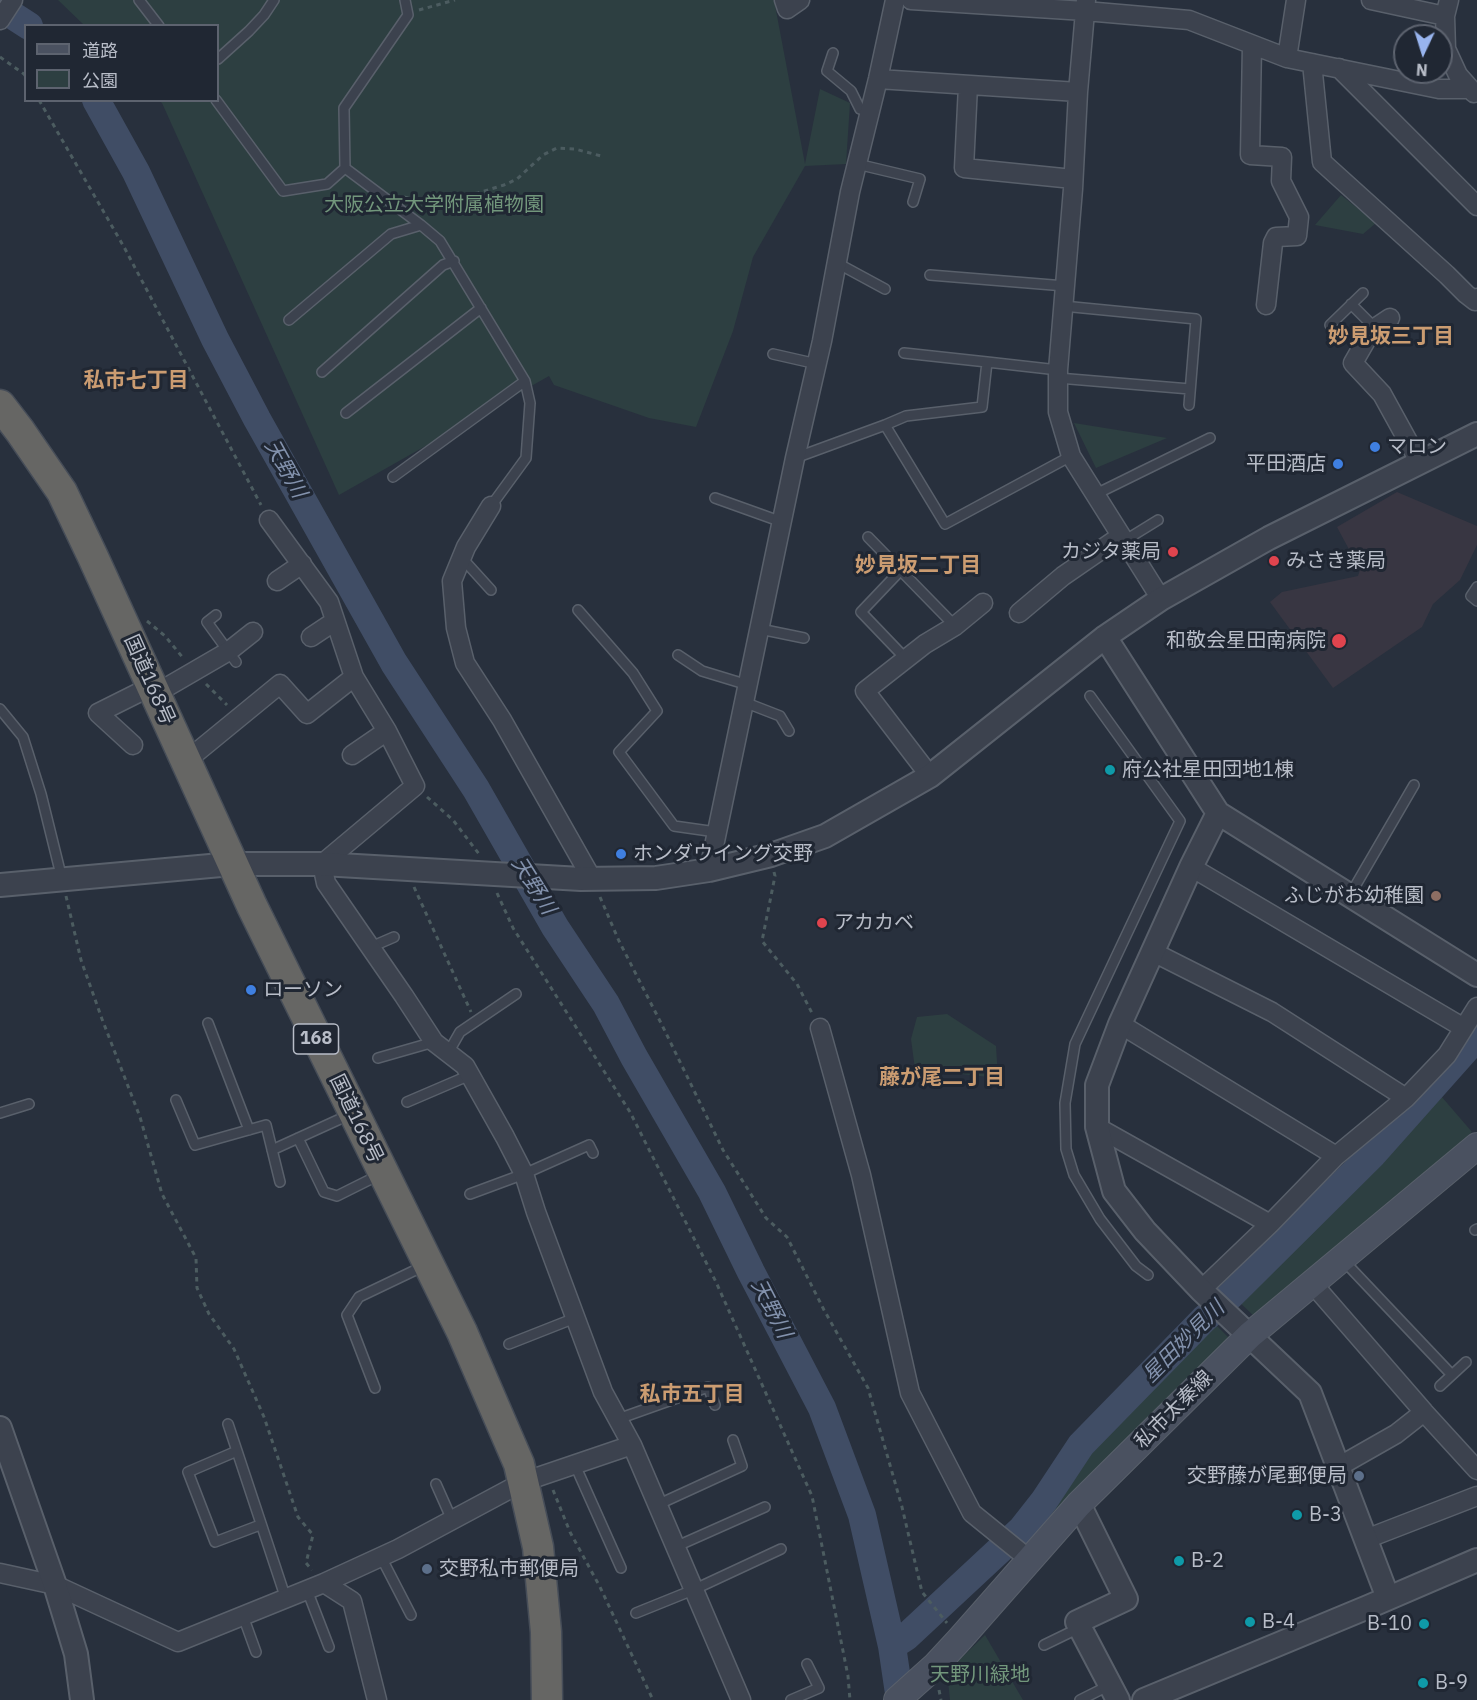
<!DOCTYPE html>
<html>
<head>
<meta charset="utf-8">
<style>
  body { margin:0 }
  #map { position:relative; width:1477px; height:1700px; overflow:hidden; background:#28303d; font-family:"IBM Plex Sans","Noto Sans JP",sans-serif }
  canvas { display:block }
  .legend { position:absolute; left:24px; top:24px; width:195px; height:78px; box-sizing:border-box; background:#202733; border:2px solid #5d636f; margin:0; padding:8px 10px; list-style:none; font-size:18px; color:#b8bdc8 }
  .legend li { display:flex; align-items:center; gap:12px; height:30px }
  .legend b { width:30px; border:2px solid #5d636f }
  .north { position:absolute; left:1393px; top:24px; width:60px; height:60px; box-sizing:border-box; background:#202733; border:2px solid #5d636f; border-radius:50%; rotate:184deg; font-size:16px; font-weight:700; line-height:24px; text-align:center; color:#b8bdc8 }
  .north::after { content:''; display:block; margin:auto; width:21px; height:27px; background:#98b4ee; clip-path:polygon(50% 0,100% 100%,50% 72%,0 100%) }
</style>
</head>
<body>
<div id="map">
<canvas width="1477" height="1700"></canvas>
<ul class="legend">
<li><b style="height:8px;background:#4a5160"></b>道路</li>
<li><b style="height:16px;background:#2d3f41"></b>公園</li>
</ul>
<div class="north">N</div>
</div>
<script>
const g = document.querySelector('canvas').getContext('2d');
g.lineJoin = 'round';
function fill(path, color) { g.fillStyle = color; g.fill(path, 'evenodd'); }
const shape = rows => new Path2D(rows.map(r => 'M' + r).join(''));
function trace(path, color, width, dash) { g.strokeStyle = color; g.lineWidth = width; g.lineCap = dash ? 'butt' : 'round'; g.setLineDash(dash || []); g.stroke(path); }
function write(font, color, halo, rows, align = 'center') {
  g.font = font + ' "IBM Plex Sans","Noto Sans JP",sans-serif'; g.lineWidth = 6; g.setLineDash([]); g.textBaseline = 'middle'; g.strokeStyle = halo; g.fillStyle = color; for (const [text, x, y, turn = 0] of rows) {
    g.save(); g.translate(x, y); g.rotate((+turn || 0) * Math.PI / 180); g.textAlign = isNaN(turn) ? turn : align; if (halo) g.strokeText(text, 0, 0); g.fillText(text, 0, 0); g.restore();
  }
}
fill(shape([
  [1397,492,1477,526,1477,545,1460,580,1433,604,1422,627,1333,688,1270,602,1282,592,1358,576,1360,570,1337,527]
]), '#383642');
fill(shape([
  [58,0,774,0,805,164,820,89,850,103,846,164,805,166,753,257,733,331,696,427,649,418,554,385,549,376,339,495,162,103,159,101,218,100,218,26,84,25],
  [1341,195,1376,223,1363,234,1315,225],
  [1074,423,1167,438,1096,468],
  [947,1014,996,1046,998,1078,915,1069,911,1039,917,1017],
  [1441,1096,1472,1132,1256,1318,1234,1297],
  [1213,1322,1232,1341,1041,1533,1026,1542,1021,1539,1081,1451],
  [985,1635,1023,1700,950,1700,947,1672]
]), '#2d3f41');
trace(shape([
  [0,13,12,15,29,26],
  [96,100,136,172,215,339,257,419,394,663,476,789,555,927,606,1004,634,1057,712,1192,751,1272,822,1408,862,1515,892,1646,900,1700],
  [892,1646,906,1637,1022,1529,1044,1501,1081,1445,1204,1319,1231,1295,1373,1154,1477,1037]
]), '#404d65', 28);
const service = shape([
  [139,0,159,26],
  [405,0,408,15,344,108,345,168,421,225,440,241,525,381,530,403,526,458,491,506],
  [833,53,827,71,851,91,860,109,870,112],
  [218,59,249,31,264,15,274,0],
  [216,100,283,191,327,184,345,168],
  [857,164,920,179,913,202],
  [837,263,885,289],
  [930,275,1065,286],
  [1351,304,1375,328],
  [1063,306,1196,319,1189,405],
  [289,320,391,234,421,225],
  [1330,325,1363,293],
  [904,353,987,362],
  [773,354,817,364],
  [322,372,443,265,454,261],
  [1058,378,1190,389],
  [346,413,481,308],
  [885,425,945,524,1071,456],
  [795,458,885,425,906,416,982,407,987,362,1058,370],
  [393,477,525,381],
  [1094,495,1210,438],
  [715,498,782,522],
  [868,537,955,626],
  [1124,541,1158,520],
  [462,558,491,590],
  [900,571,861,612,906,659],
  [1477,587,1471,596,1477,601],
  [578,610,633,673,657,711,619,752,674,826,716,832],
  [216,615,207,622,236,662],
  [760,629,804,638],
  [678,655,702,671,748,685],
  [1090,696,1180,821,1075,1044,1065,1103,1066,1149,1074,1175,1100,1219,1136,1266,1148,1275],
  [744,702,780,716,789,731],
  [0,709,23,737,41,794,62,879],
  [1350,895,1414,785],
  [371,947,394,937],
  [208,1023,249,1130],
  [448,1053,460,1032,516,994],
  [378,1058,434,1042],
  [176,1100,195,1145,266,1125,280,1182],
  [407,1102,470,1075],
  [0,1113,29,1104],
  [298,1138,324,1192,337,1196,381,1174],
  [272,1150,351,1114],
  [470,1194,524,1174,589,1145,593,1153],
  [1475,1230,1477,1229],
  [1342,1259,1452,1375],
  [509,1344,575,1318],
  [1440,1386,1466,1362],
  [375,1388,347,1315,359,1297,426,1265],
  [618,1419,708,1387,715,1405],
  [228,1424,237,1451],
  [575,1465,621,1568],
  [436,1484,452,1520],
  [657,1505,742,1466,733,1440],
  [260,1525,215,1542,188,1472,237,1451,286,1599],
  [675,1547,765,1507],
  [381,1557,411,1615],
  [307,1590,329,1647],
  [636,1613,693,1590,781,1549],
  [243,1616,256,1652],
  [1044,1645,1079,1628],
  [791,1700,819,1688,807,1664],
  [1080,1700,1110,1685]
]);
const minor = shape([
  [784,0,787,9,800,0],
  [911,0,1085,11,1189,20,1287,58,1439,89,1469,89],
  [1086,0,1078,92,1073,189,1058,370,1058,412,1071,456,1161,599],
  [1371,0,1445,16],
  [1449,0,1445,16,1446,49,1458,75,1474,93],
  [0,20,13,0],
  [1252,45,1250,155,1282,157,1281,181,1299,217,1297,236,1276,237,1273,243,1266,305],
  [1287,58,1296,0],
  [1312,63,1322,162,1447,275,1466,294,1475,301,1477,298],
  [1339,68,1477,206],
  [878,79,1078,92],
  [968,85,964,168,1073,179],
  [1390,318,1372,330,1353,363,1382,394,1420,463],
  [491,506,466,547,452,581,456,628,465,663,502,720,592,879],
  [269,520,329,602,354,677,387,731,415,786,322,864,326,883,404,996,434,1042,465,1066,505,1137,524,1174,536,1212,603,1392,632,1445],
  [277,581,302,564],
  [1019,613,1063,576,1121,536],
  [311,637,335,621],
  [155,694,229,651,253,632],
  [133,745,98,713,152,686],
  [352,755,387,731],
  [186,761,280,684,307,714,354,677],
  [930,776,865,691,925,644,955,626,983,603],
  [1191,867,1464,1028],
  [709,870,795,458,822,341,850,192,878,79,895,0],
  [1153,952,1272,1012,1406,1098],
  [1120,1024,1336,1156],
  [820,1028,861,1175,910,1393,972,1513,1030,1560],
  [1097,1127,1270,1224],
  [1312,1283,1424,1412,1477,1470],
  [1201,1290,1270,1224,1336,1156,1406,1098,1447,1055,1477,1007],
  [1338,1467,1396,1434,1424,1412],
  [1366,1539,1477,1496],
  [0,1573,55,1585,178,1642,324,1583,398,1549,523,1482,632,1445,741,1700],
  [324,1583,352,1601,377,1700]
]);
const tertiary = shape([
  [1105,637,1218,813,1477,975],
  [1218,813,1191,867,1120,1024,1097,1085,1097,1127,1114,1191,1145,1231,1201,1290,1310,1393,1388,1598],
  [0,885,232,864,322,864,581,879,656,878,709,870,771,855,825,836,930,776,1105,637,1161,599,1269,538,1477,434],
  [0,1428,55,1585,76,1654,82,1700],
  [1079,1504,1126,1599,1077,1622,1118,1700],
  [1144,1700,1368,1607,1477,1560]
]);
const secondary = shape([
  [897,1700,935,1666,960,1639,1079,1504,1250,1335,1477,1146]
]);
const trunk = shape([
  [0,405,20,431,62,492,93,557,252,906,462,1332,519,1464,538,1547,546,1632,547,1700]
]);
trace(service, '#59606b', 12);
trace(minor, '#59606b', 21);
trace(tertiary, '#59606b', 26);
trace(secondary, '#59606b', 28);
trace(trunk, '#464d58', 33);
trace(shape([
  [419,10,455,0],
  [0,57,24,74,26,77],
  [39,100,124,247,261,505],
  [404,197,419,200,437,200,478,193,504,185,517,179,543,155,557,148,575,149,601,156],
  [147,621,165,636,184,659],
  [206,684,227,705],
  [427,797,453,820,479,854],
  [774,872,775,876,762,941,797,984,812,1013],
  [414,887,471,1012],
  [497,893,513,928,630,1112,716,1282,812,1496,848,1676,850,1700],
  [66,896,81,960,102,1019,140,1117,162,1194,196,1258,197,1288,209,1314,234,1349,264,1417,298,1517,313,1535,306,1563,312,1570],
  [600,897,619,941,662,1025,723,1150,766,1218,787,1237,824,1310,868,1388,902,1507,922,1592,947,1623],
  [553,1490,570,1532,600,1587,653,1700],
  [939,1690,941,1700]
]), '#4c5c60', 3, [4.5, 4.5]);
trace(service, '#3c424e', 9);
trace(minor, '#3c424e', 18);
trace(tertiary, '#3c424e', 22);
trace(secondary, '#4a5160', 26);
trace(trunk, '#666664', 30);
for (const [x, y, r, color] of [
  [1375,447,6,"#3f7fe0"],
  [1338,464,6,"#3f7fe0"],
  [1173,552,6,"#e0444e"],
  [1274,561,6,"#e0444e"],
  [1339,641,8,"#e0444e"],
  [1110,770,6,"#0f9aa8"],
  [621,854,6,"#3f7fe0"],
  [1436,896,6,"#8d6e63"],
  [822,923,6,"#e0444e"],
  [251,990,6,"#3f7fe0"],
  [1359,1476,6,"#5c6f8a"],
  [1297,1515,6,"#0f9aa8"],
  [1179,1561,6,"#0f9aa8"],
  [427,1569,6,"#5c6f8a"],
  [1250,1622,6,"#0f9aa8"],
  [1424,1624,6,"#0f9aa8"],
  [1423,1683,6,"#0f9aa8"]
]) { const dot = new Path2D(); dot.arc(x, y, r, 0, 2 * Math.PI); g.fillStyle = color; g.fill(dot); trace(dot, '#202733', 2); }
for (const [x, y, w] of [
  [316,1039,45]
]) { const box = new Path2D(); box.roundRect(x - w / 2, y - 15, w, 30, 4.5); g.fillStyle = '#202733'; g.fill(box); trace(box, '#b8bdc8', 1.5); }
write('bold 18px', '#b8bdc8', null, [
  ["168",316,1039]
]);
write('20px', '#72977c', '#202733', [
  ["大阪公立大学附属植物園",434,205],
  ["天野川緑地",980,1675]
]);
write('20px', '#b8bdc8', '#202733', [
  ["マロン",1387,447],
  ["平田酒店",1326,464,"right"],
  ["カジタ薬局",1161,552,"right"],
  ["みさき薬局",1286,561],
  ["和敬会星田南病院",1326,641,"right"],
  ["府公社星田団地1棟",1122,770],
  ["ホンダウイング交野",633,854],
  ["ふじがお幼稚園",1424,896,"right"],
  ["アカカベ",834,923],
  ["ローソン",263,990],
  ["交野藤が尾郵便局",1347,1476,"right"],
  ["B-3",1309,1515],
  ["B-2",1191,1561],
  ["交野私市郵便局",439,1569],
  ["B-4",1262,1622],
  ["B-10",1412,1624,"right"],
  ["B-9",1435,1683]
], 'left');
write('20px', '#b8bdc8', '#202733', [
  ["国道168号",149,680,66],
  ["国道168号",356,1119,64],
  ["私市太秦線",1174,1410,-45]
]);
write('bold 21px', '#cb9c71', '#202733', [
  ["妙見坂三丁目",1391,337],
  ["私市七丁目",136,381],
  ["妙見坂二丁目",918,566],
  ["藤が尾二丁目",942,1078],
  ["私市五丁目",692,1395]
]);
write('italic 21px', '#8392ad', '#202733', [
  ["天野川",285,469,61],
  ["天野川",533,886,58],
  ["天野川",771,1309,63],
  ["星田妙見川",1184,1342,-45]
]);
</script>
</body>
</html>
